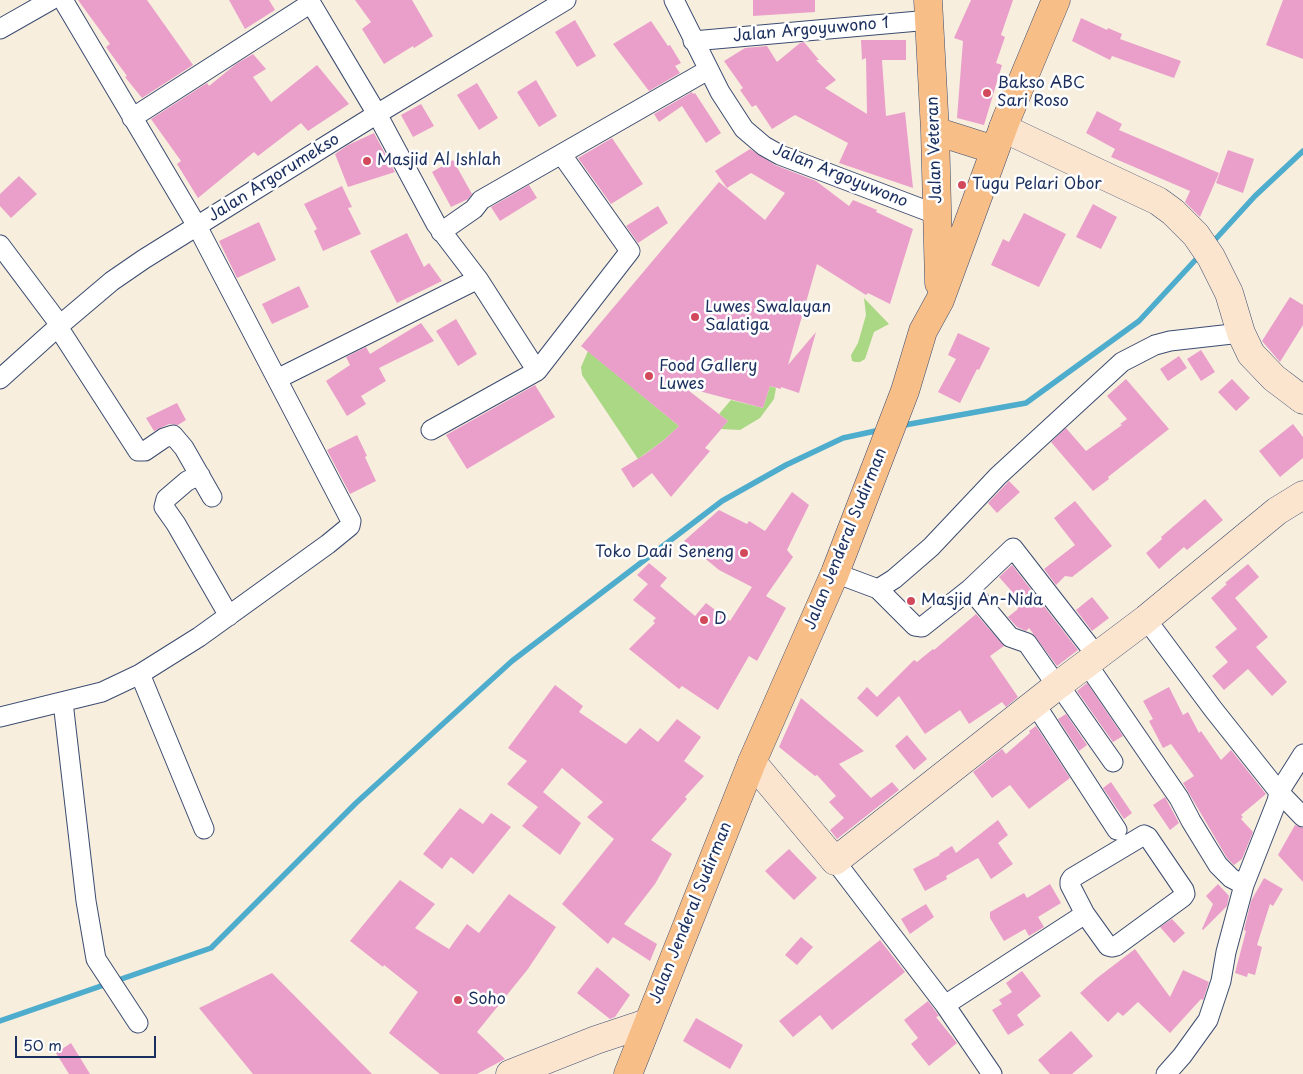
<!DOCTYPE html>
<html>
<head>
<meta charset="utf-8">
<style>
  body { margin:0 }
  #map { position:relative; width:1303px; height:1074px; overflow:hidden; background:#f7eedd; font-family:"Playpen Sans",sans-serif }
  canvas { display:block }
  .scale { position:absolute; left:15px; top:1036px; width:141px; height:22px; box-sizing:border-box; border:2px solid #1b2f5e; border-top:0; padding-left:6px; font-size:15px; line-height:18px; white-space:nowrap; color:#1b2f5e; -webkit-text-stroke:4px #fff; paint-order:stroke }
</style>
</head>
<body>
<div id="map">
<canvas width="1303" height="1074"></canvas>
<div class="scale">50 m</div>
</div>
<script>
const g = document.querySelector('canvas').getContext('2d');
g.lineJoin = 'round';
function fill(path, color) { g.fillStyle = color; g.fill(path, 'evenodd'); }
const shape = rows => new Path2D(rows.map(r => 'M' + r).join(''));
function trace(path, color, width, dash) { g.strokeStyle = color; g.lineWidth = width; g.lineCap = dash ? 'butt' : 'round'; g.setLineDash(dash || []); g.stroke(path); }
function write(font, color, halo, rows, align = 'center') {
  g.font = font + ' "Playpen Sans",sans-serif'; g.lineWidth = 5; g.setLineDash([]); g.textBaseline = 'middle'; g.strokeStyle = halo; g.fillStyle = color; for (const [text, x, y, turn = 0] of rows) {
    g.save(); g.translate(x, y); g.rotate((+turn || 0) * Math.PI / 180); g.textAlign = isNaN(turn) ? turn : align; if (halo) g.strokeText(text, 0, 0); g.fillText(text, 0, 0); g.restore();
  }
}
fill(shape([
  [864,298,889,324,874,332,865,359,860,362,855,362,852,361,851,355,858,343,866,315],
  [588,351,679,426,664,440,638,459,582,375,581,367],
  [770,386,776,388,774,399,760,418,740,430,721,429,728,421,719,414,731,400,763,408]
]), '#abd885');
trace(shape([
  [1212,243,1255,196,1303,151],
  [899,426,1026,403,1139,321,1200,255],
  [0,1021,211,948,356,803,512,661,722,501,786,465,843,438,880,430]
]), '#4eaccc', 5.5);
fill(shape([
  [78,0,147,0,193,65,142,98,125,77,127,76,106,47,110,44],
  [229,0,269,0,275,10,245,29],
  [355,0,412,0,433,36,414,48,413,46,384,64,362,29,371,22],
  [753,0,815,0,815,12,753,16],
  [971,0,1013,0,1001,35,1005,37,996,63,1002,65,984,125,957,118,963,41,954,38],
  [1283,0,1303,0,1303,59,1266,45],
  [1081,18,1107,30,1108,28,1122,34,1120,39,1181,61,1174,78,1112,56,1110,60,1072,41],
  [575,20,596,56,577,67,555,32],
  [651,21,668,46,670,45,681,63,675,66,680,73,649,91,613,44],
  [861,40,906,40,906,60,882,60,886,116,905,112,913,188,839,163,848,143,795,115,772,129,756,105,752,107,740,90,743,88,724,61,745,48,767,46,777,62,800,43,804,42,819,60,816,60,836,80,825,88,867,114,866,58,862,60],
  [253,54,266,69,253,77,271,102,317,65,349,104,308,131,301,123,258,156,254,152,198,198,177,164,181,161,151,119,207,83,209,86,236,64],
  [536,80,557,116,539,127,517,92],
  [477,83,498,118,479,130,457,95],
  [692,92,693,94,695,93,721,133,706,143,682,106,659,122,654,114],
  [421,104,434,126,413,137,401,115],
  [1097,111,1122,124,1119,130,1219,173,1200,217,1185,202,1190,191,1111,157,1115,149,1086,133],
  [374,133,395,172,348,187,335,154,348,145],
  [612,138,643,184,611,204,578,158],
  [750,149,775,165,816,181,849,206,853,200,877,210,876,212,913,229,890,304,868,293,866,295,817,264,788,365,816,332,799,393,781,387,781,389,770,386,763,408,684,387,728,421,705,448,710,451,671,497,652,473,633,488,621,469,644,455,664,440,679,426,581,346,719,182,765,220,785,193,751,173,727,188,715,171],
  [1228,150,1254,159,1243,193,1216,183],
  [453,160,472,194,468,199,451,207,432,172],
  [19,176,37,194,11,218,0,206,0,194],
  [529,185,537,198,500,221,491,207],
  [342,186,352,207,348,208,361,234,323,251,314,231,317,229,304,204],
  [1093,204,1117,217,1101,249,1076,237],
  [658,206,668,223,638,243,626,226],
  [1024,213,1066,234,1039,287,991,265,1003,239,1009,242],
  [259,222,276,260,237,278,219,241],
  [407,233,424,267,429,263,442,281,397,303,370,251],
  [299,286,309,307,272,324,262,304],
  [1290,297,1303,305,1303,325,1280,362,1262,341],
  [456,319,477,354,458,366,436,331],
  [421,323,434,341,379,368,386,381,361,396,366,404,347,416,326,381,350,365,346,357,366,347,370,354],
  [958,333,990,348,979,370,977,369,960,403,938,392,956,359,948,355],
  [1201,350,1215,372,1201,381,1187,359],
  [1179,356,1187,368,1168,381,1160,369],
  [1126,379,1169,429,1108,477,1109,479,1093,491,1051,442,1066,428,1086,451,1122,425,1120,424,1127,419,1107,396],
  [1232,379,1250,398,1236,411,1218,392],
  [535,385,555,417,467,469,446,435],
  [177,403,186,420,178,425,169,424,154,431,146,418],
  [1293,424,1303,437,1303,458,1280,477,1259,451],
  [357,435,367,456,365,457,376,481,350,494,327,450],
  [1009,481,1020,492,997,513,988,503],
  [792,492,809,505,787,550,793,557,766,596,786,608,757,661,749,656,718,710,682,686,679,689,629,649,655,623,653,621,656,618,633,600,648,584,637,575,649,563,667,578,660,586,695,616,706,603,730,621,752,587,719,570,684,541,719,510,747,524,749,521,765,531],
  [1205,499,1223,520,1187,550,1184,547,1159,569,1146,553,1162,539,1161,537],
  [1075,501,1112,546,1072,577,1065,576,1056,585,1044,569,1075,545,1054,518],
  [1248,564,1259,577,1235,598,1268,637,1256,647,1287,682,1272,696,1248,669,1224,690,1212,676,1228,662,1215,647,1237,629,1211,598,1227,584,1225,583],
  [1012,565,1078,650,1057,666,1029,628,1026,631,1017,627,1008,617,1018,609,1009,599,1014,594,999,577],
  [1092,597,1109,618,1092,631,1076,610],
  [976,614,1004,646,990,656,1018,697,1006,707,1002,702,969,724,960,710,925,734,899,696,877,717,857,698,867,687,877,697,914,660,917,662,933,649,934,650],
  [1087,683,1123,736,1113,742,1077,691],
  [555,685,583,706,579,712,626,744,640,728,658,742,677,719,701,737,684,761,704,776,685,797,687,799,651,840,672,854,655,884,624,924,657,944,650,961,613,937,608,944,562,904,614,839,587,817,603,802,562,768,543,792,581,823,560,855,522,826,538,807,507,784,527,761,508,748],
  [1169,687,1183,715,1188,712,1199,733,1201,731,1221,760,1231,750,1266,794,1241,815,1243,817,1241,819,1253,832,1242,859,1234,865,1227,858,1183,783,1194,776,1171,744,1163,748,1149,721,1153,719,1143,701],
  [801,698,864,751,839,764,871,798,892,782,899,790,837,839,830,830,844,818,829,802,836,796,817,775,815,776,779,747],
  [1066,714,1087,745,1079,751,1058,719],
  [1036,726,1070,778,1029,809,1010,785,992,798,973,772,1002,749,1006,754,1030,733,1029,731],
  [907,735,927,759,914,770,895,746],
  [1111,782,1132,813,1124,819,1103,788],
  [1165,797,1179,823,1170,830,1153,805],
  [460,808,483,824,491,813,511,827,473,874,451,857,442,869,423,854],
  [998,820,1008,835,998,843,1013,864,991,879,978,858,946,876,947,879,925,891,913,869,940,855,939,854,952,846,956,853],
  [1295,825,1303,828,1303,882,1278,855],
  [789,849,817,878,794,900,765,871],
  [1264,878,1283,889,1273,906,1270,904,1257,945,1262,947,1255,975,1248,973,1247,977,1235,973,1246,931,1244,930,1251,901],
  [400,880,435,904,415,928,449,949,467,924,479,933,509,894,556,927,528,969,477,1032,505,1059,477,1074,440,1074,389,1033,418,992,384,965,383,967,350,941],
  [1050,884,1061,903,1038,917,1044,927,1029,936,1025,929,1004,941,990,918,990,912,1024,893,1027,898],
  [1218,884,1229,896,1227,906,1203,930,1202,929,1213,904,1206,896],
  [926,904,934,917,910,934,901,919],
  [1172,919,1185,933,1174,943,1160,927],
  [801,937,813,947,797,965,785,955],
  [880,940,905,972,832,1030,820,1015,793,1037,779,1021],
  [1135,949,1170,997,1183,970,1209,982,1203,1000,1201,999,1170,1033,1138,1002,1123,1016,1118,1012,1108,1022,1080,993,1097,978],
  [597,967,630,995,615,1017,610,1019,577,993],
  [1022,971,1041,996,1017,1015,1024,1025,1008,1035,992,1010,1002,1004,999,1000,1012,992,1006,983],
  [272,973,372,1074,253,1074,199,1008],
  [928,1001,939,1016,936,1017,957,1043,929,1066,911,1044,918,1038,904,1020],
  [696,1018,743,1045,730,1069,683,1041],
  [1071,1031,1093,1056,1072,1074,1050,1074,1038,1060],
  [71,1043,90,1074,69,1074,56,1053]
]), '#ea9fcb');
const street = shape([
  [309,0,377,114,436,224,478,279,537,371,431,430],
  [674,0,720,92,744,129,764,146,780,155,938,215],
  [0,29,51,0],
  [693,41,930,20],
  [132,118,311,3],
  [441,232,474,209,481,200,708,70],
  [0,245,60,325],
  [58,327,138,451,145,451,164,438,173,435,184,448,212,497],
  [537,371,630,251,562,155],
  [0,379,60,325,112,281,144,259,377,114,566,0],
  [277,379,478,279],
  [200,475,187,481,166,499,164,507,176,524,229,616],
  [835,573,878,589,894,579,931,547,998,476,1122,362,1155,345,1170,341,1241,333],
  [878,589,915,626,922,627,970,589,1013,548,1097,656],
  [970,589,1010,637,1027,643,1057,686],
  [1146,619,1213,709,1279,792,1303,817],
  [1087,664,1179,798,1191,821,1218,865,1231,878,1244,885],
  [140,674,204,829],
  [1059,685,1113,762],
  [63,702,86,901,96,959,138,1023],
  [1035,704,1117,830],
  [0,717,102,692,140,674,199,637,328,544,350,526,351,521,197,226,63,0],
  [1144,835,1148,837,1184,890,1185,894,1183,897,1116,946,1112,947,1108,946,1085,914,1070,885,1070,881,1072,878,1144,835],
  [835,861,945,1005,992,1074],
  [945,1005,1085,914],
  [1166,1074,1182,1056,1208,1020,1221,981,1226,952,1244,885,1277,801,1279,792,1303,754]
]);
const secondary = shape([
  [1003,128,1158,201,1173,212,1196,235,1211,257,1229,293,1241,333,1251,354,1274,378,1303,400],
  [752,762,835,861,1057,686,1146,619,1277,511,1303,495],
  [510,1074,596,1040,647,1023]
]);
const primary = shape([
  [928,0,935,131,939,283],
  [935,131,995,150],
  [628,1074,752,762,835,573,905,391,923,331,940,300,1006,120,1056,0]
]);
trace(street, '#3c4c71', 21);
trace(secondary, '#3c4c71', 29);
trace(primary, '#3c4c71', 29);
trace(street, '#fff', 19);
trace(secondary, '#fce5cf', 28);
trace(primary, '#f7be87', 28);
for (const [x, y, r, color] of [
  [987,93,5,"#d1495b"],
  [367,161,5,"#d1495b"],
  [962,185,5,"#d1495b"],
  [695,317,5,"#d1495b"],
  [649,376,5,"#d1495b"],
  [744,553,5,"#d1495b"],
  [911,601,5,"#d1495b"],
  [704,620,5,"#d1495b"],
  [458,1000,5,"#d1495b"]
]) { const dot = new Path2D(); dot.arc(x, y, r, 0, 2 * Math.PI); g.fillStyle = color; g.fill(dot); trace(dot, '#fff', 2); }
write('16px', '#1b2f5e', '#fff', [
  ["Jalan Argoyuwono 1",811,30,-5],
  ["Jalan Veteran",935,150,-92],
  ["Jalan Argoyuwono",840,176,22],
  ["Jalan Argorumekso",274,178,-32],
  ["Jalan Jenderal Sudirman",846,539,-68],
  ["Jalan Jenderal Sudirman",691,913,-68]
]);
write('16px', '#1b2f5e', '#fff', [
  ["Bakso ABC",997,84],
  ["Sari Roso",997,102],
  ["Masjid Al Ishlah",377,161],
  ["Tugu Pelari Obor",972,185],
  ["Luwes Swalayan",705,308],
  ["Salatiga",705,326],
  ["Food Gallery",659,367],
  ["Luwes",659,385],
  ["Toko Dadi Seneng",734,553,"right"],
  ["Masjid An-Nida",921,601],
  ["D",714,620],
  ["Soho",468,1000]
], 'left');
</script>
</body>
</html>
